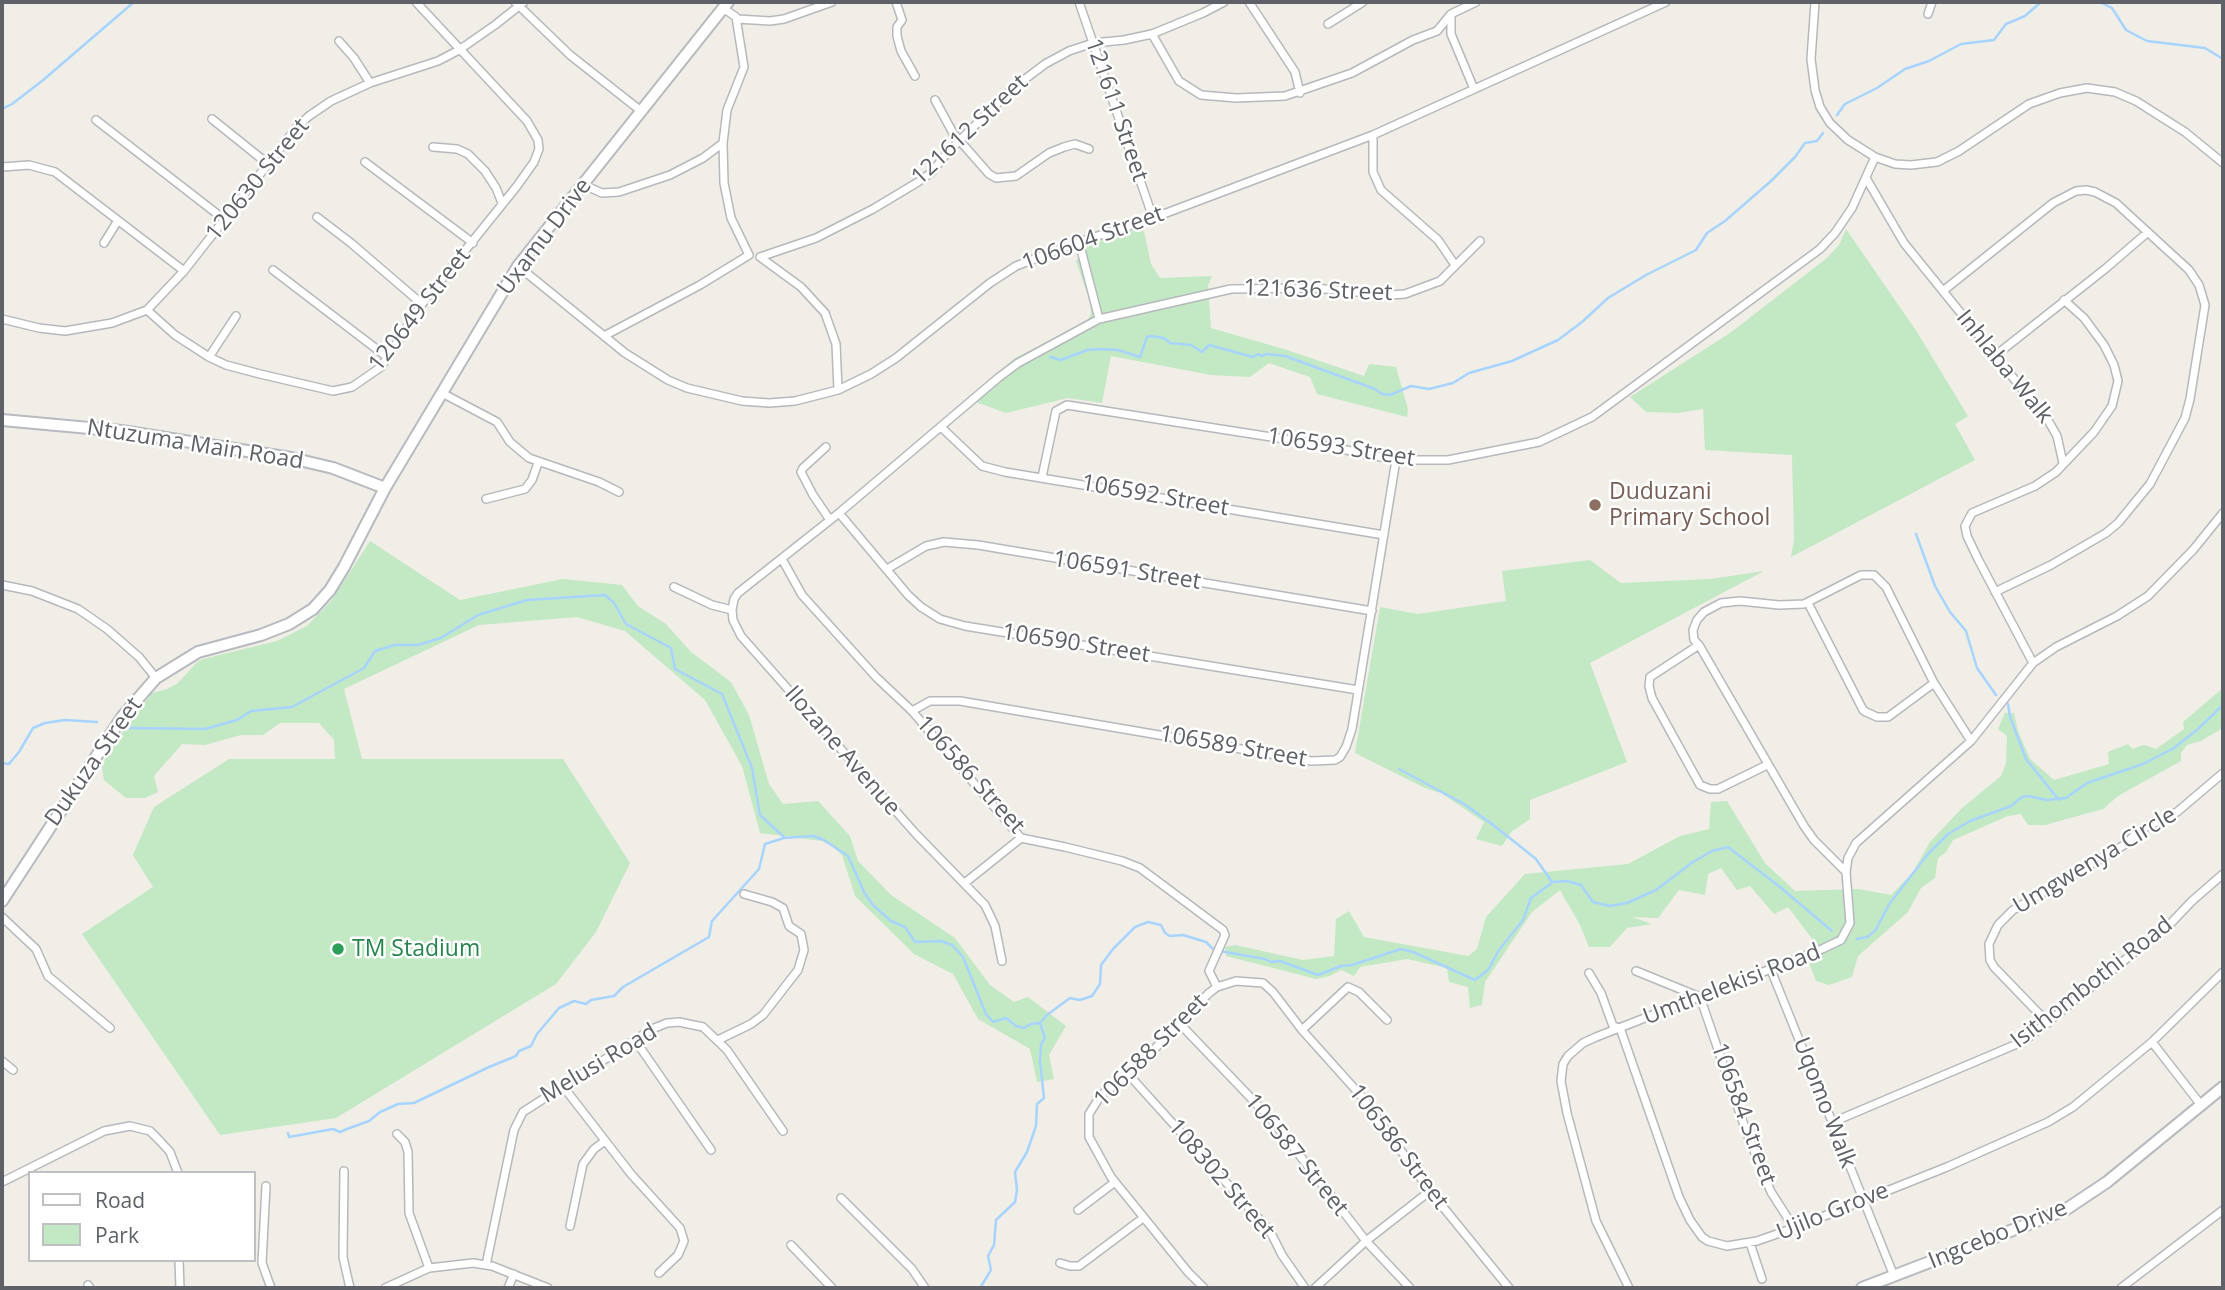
<!DOCTYPE html>
<html>
<head>
<meta charset="utf-8">
<style>
  body { margin:0 }
  #map { position:relative; width:2225px; height:1290px; overflow:hidden; background:#f0eee6; font-family:"Open Sans",sans-serif }
  canvas { display:block }
  .frame { position:absolute; inset:0; border:4px solid #5e6167; pointer-events:none }
  .legend { position:absolute; left:28px; top:1171px; width:228px; height:91px; box-sizing:border-box; background:#fff; border:2px solid #bfc0c2; margin:0; padding:9px 12px; list-style:none; font-size:21px; color:#5e6167 }
  .legend li { display:flex; align-items:center; gap:14px; height:35px }
  .legend b { width:35px; border:2px solid #bfc0c2 }
</style>
</head>
<body>
<div id="map">
<canvas width="2225" height="1290"></canvas>
<div class="frame"></div>
<ul class="legend">
<li><b style="height:9px;background:#fff"></b>Road</li>
<li><b style="height:19px;background:#c3e8c4"></b>Park</li>
</ul>
</div>
<script>
const g = document.querySelector('canvas').getContext('2d');
g.lineJoin = 'round';
function fill(path, color) { g.fillStyle = color; g.fill(path, 'evenodd'); }
const shape = rows => new Path2D(rows.map(r => 'M' + r).join(''));
function trace(path, color, width, dash) { g.strokeStyle = color; g.lineWidth = width; g.lineCap = dash ? 'butt' : 'round'; g.setLineDash(dash || []); g.stroke(path); }
function write(font, color, halo, rows, align = 'center') {
  g.font = font + ' "Open Sans",sans-serif'; g.lineWidth = 5; g.setLineDash([]); g.textBaseline = 'middle'; g.strokeStyle = halo; g.fillStyle = color; for (const [text, x, y, turn = 0] of rows) {
    g.save(); g.translate(x, y); g.rotate((+turn || 0) * Math.PI / 180); g.textAlign = isNaN(turn) ? turn : align; if (halo) g.strokeText(text, 0, 0); g.fillText(text, 0, 0); g.restore();
  }
}
fill(shape([
  [1143,227,1151,264,1160,278,1212,276,1208,286,1211,328,1287,350,1364,376,1369,364,1396,367,1408,409,1407,417,1317,394,1310,377,1269,363,1250,377,1211,375,1111,356,1102,403,1068,398,1006,413,976,402,969,397,1015,358,1087,321,1091,314,1090,302,1076,261,1087,244],
  [1846,229,1917,332,1968,416,1955,424,1975,460,1791,557,1794,540,1792,455,1705,450,1703,409,1678,413,1646,412,1630,397,1730,333,1827,258,1839,245],
  [370,541,460,600,563,579,622,585,638,606,666,624,691,652,731,682,749,715,769,784,783,804,818,801,850,836,858,861,891,895,955,938,990,985,1014,1002,1028,997,1066,1026,1049,1055,1054,1079,1037,1082,1030,1049,978,1019,953,974,914,954,855,896,842,855,832,846,822,841,760,833,742,766,705,700,625,631,577,617,479,625,344,689,362,759,563,759,630,863,596,932,556,984,336,1118,220,1135,82,934,153,887,133,855,154,807,229,759,335,759,334,740,319,723,280,723,263,735,241,735,205,745,182,744,154,776,158,792,145,798,126,798,104,780,102,767,110,748,152,693,167,689,178,683,197,662,203,659,277,641,307,626,331,601],
  [1590,560,1621,583,1710,579,1764,571,1590,663,1627,762,1530,800,1530,819,1511,832,1502,846,1476,839,1484,822,1441,793,1425,788,1355,753,1380,607,1418,614,1506,601,1502,571],
  [2223,688,2223,728,2201,741,2187,745,2181,753,2181,761,2118,796,2103,809,2045,825,2028,825,2021,814,2008,816,1953,840,1946,852,1938,858,1935,878,1921,888,1908,912,1858,956,1852,977,1829,985,1816,981,1809,963,1813,940,1788,907,1774,914,1750,886,1737,890,1721,868,1708,874,1705,895,1679,890,1658,918,1632,917,1652,924,1627,928,1610,947,1589,947,1580,925,1560,890,1532,912,1485,982,1482,1005,1470,1008,1468,987,1449,982,1447,968,1407,959,1360,967,1354,976,1341,970,1330,976,1316,979,1226,956,1225,947,1235,945,1303,960,1334,956,1336,919,1349,911,1364,937,1468,956,1477,949,1486,917,1525,874,1628,864,1680,836,1709,829,1711,802,1727,801,1765,863,1795,891,1858,889,1891,895,1913,872,1930,842,1961,809,2001,776,2006,763,2007,736,1998,729,2005,713,2014,713,2018,731,2030,759,2054,780,2109,764,2108,752,2128,744,2132,749,2144,745,2156,749,2184,729,2183,722]
]), '#c3e8c4');
trace(shape([
  [2100,2,2112,8,2126,30,2147,41,2205,48,2223,59],
  [2,109,12,104,42,81,134,2],
  [1837,115,1845,104,1877,88,1905,69,1929,61,1961,44,1994,40,2006,24,2025,16,2041,2],
  [1050,357,1061,360,1087,350,1102,349,1118,350,1140,357,1147,337,1151,336,1164,338,1170,343,1191,345,1202,352,1209,345,1253,357,1258,354,1261,356,1267,354,1285,356,1375,389,1382,394,1390,395,1411,386,1429,389,1453,383,1469,373,1512,361,1558,340,1582,322,1608,298,1646,275,1696,250,1707,233,1725,221,1771,181,1795,157,1805,143,1817,141,1823,133],
  [1916,534,1935,586,1950,612,1966,631,1977,668,1996,695],
  [2008,704,2010,717,2026,759,2059,800],
  [130,728,205,729,237,720,251,711,292,707,364,668,375,651,395,645,418,645,441,638,478,615,527,600,605,595,614,603,626,624,671,648,675,669,722,694,752,768,760,815,784,837],
  [2,763,9,764,19,752,33,728,45,723,65,720,97,722],
  [1399,769,1464,804,1492,824,1536,859,1552,882],
  [1857,939,1867,937,1875,931,1890,903,1928,854,1948,834,1970,821,2011,806,2022,797,2029,796,2046,800,2066,798,2087,783,2143,764,2174,748,2198,729,2223,705],
  [288,1133,289,1137,333,1129,340,1132,347,1129,369,1121,380,1112,398,1104,414,1103,489,1067,516,1056,519,1051,531,1046,537,1034,559,1008,574,1001,586,1004,591,1000,614,996,623,987,709,937,712,921,759,869,765,844,784,838,813,836,824,840,848,856,865,894,873,905,891,921,905,927,915,942,941,941,952,945,963,957,986,1014,993,1022,1006,1018,1016,1026,1024,1028,1031,1024,1040,1023,1047,1015,1070,998,1080,1000,1092,996,1100,984,1101,965,1113,949,1135,927,1148,922,1161,925,1165,933,1170,936,1183,935,1206,942,1214,950,1265,959,1271,962,1280,961,1318,975,1341,966,1352,965,1401,949,1413,952,1475,980,1488,970,1499,950,1523,920,1531,898,1553,882,1567,881,1581,885,1593,902,1610,906,1627,903,1656,890,1693,862,1712,851,1728,847,1780,887,1832,931],
  [980,1288,991,1270,988,1256,994,1245,996,1220,1015,1202,1017,1190,1015,1172,1027,1152,1036,1126,1037,1104,1044,1098,1040,1061,1041,1044,1045,1038,1040,1023]
]), '#a7d4ff', 2.5);
const street = shape([
  [515,2,570,55,641,111],
  [896,2,902,20,897,27,897,36,901,51,915,76],
  [1079,2,1153,218],
  [1249,2,1295,72,1300,93],
  [1815,2,1811,59,1815,90,1820,107,1830,123,1848,140,1875,157,1895,164,1911,165,1937,162,1959,151,2029,104,2060,93,2087,88,2115,92,2136,101,2185,132,2223,163],
  [723,8,736,17,744,67,727,110,723,143,724,183,731,218,749,255],
  [1451,14,1451,34,1474,89],
  [1928,14,1932,2],
  [737,19,770,21,784,19,832,2],
  [1328,24,1363,2],
  [1152,34,1179,81,1201,95,1236,98,1285,96,1352,73,1413,40,1437,31,1451,14,1476,2],
  [339,41,354,58,370,83],
  [935,100,953,133,989,174,996,178,1016,176,1049,153,1064,147,1075,144,1089,149],
  [212,119,268,164],
  [96,120,225,220],
  [1373,135,1373,172,1381,190,1438,240,1455,265],
  [433,147,457,149,468,154,485,171,496,188,502,203],
  [365,162,473,243],
  [2,167,29,165,55,172,184,271],
  [1866,178,1904,243,2049,422,2057,436,2063,463],
  [584,185,602,193,619,192,670,175,703,158,723,143],
  [317,217,351,243,422,304],
  [104,243,117,222],
  [760,257,816,238,873,209,918,182,932,172,947,153,1012,89,1045,64,1069,51,1093,43,1124,40,1152,34,1203,13,1224,2],
  [760,257,801,287,825,313,836,344,838,390],
  [518,266,625,353,668,380,687,388,742,401,769,403,795,401,838,390,871,374,896,358,990,283,1016,266,1079,242,1153,218,1373,135,1666,2],
  [273,270,387,357],
  [1943,291,2053,203,2076,191,2086,190,2095,192,2116,203,2189,270,2199,285,2205,305,2190,399,2185,418,2150,484,2118,523,2106,533,2051,565,1995,592],
  [147,310,175,335,209,357,226,365,260,374,333,391,352,387,381,367,422,304,517,186,534,162,539,149,538,140,527,121,416,2],
  [2,319,39,328,65,331,112,323,147,310,184,271,297,127,309,116,331,101,370,83,438,61,459,50,495,25,524,2],
  [1099,319,1231,289,1314,288,1390,295,1405,294,1440,281,1480,241],
  [604,336,700,285,749,255],
  [1996,355,2105,269,2148,232],
  [209,357,236,316],
  [442,393,497,422,510,442,529,458,599,482,619,492],
  [941,427,982,466,1005,472,1384,535],
  [826,447,803,468,801,472,813,495,830,520],
  [1042,477,1056,411,1067,405,1316,444,1396,460,1448,460,1539,442,1592,417,1820,249,1835,233,1852,208,1875,157],
  [486,499,525,489,532,480,538,463],
  [839,513,908,595,921,607,940,619,965,626,1358,690],
  [782,559,802,595,876,677,912,711,1021,838,1065,847,1122,861,1140,868,1223,930,1225,935,1209,971,1217,987],
  [887,569,926,546,944,542,978,545,1372,611],
  [2,585,32,591,78,609,107,629,139,657,156,678],
  [674,587,712,605,732,610],
  [1808,603,1863,710,1866,712,1877,717,1888,717,1934,683],
  [1699,645,1694,640,1693,630,1697,620,1704,612,1721,603,1740,601,1779,605,1804,604,1861,575,1874,575,1886,587,1934,683,1971,741],
  [2033,663,1978,559,1967,536,1965,526,1972,513,2035,486,2056,472,2094,432,2112,406,2118,381,2114,365,2104,345,2084,318,2064,300],
  [912,711,930,701,960,701,1311,761,1335,760,1340,757,1346,747,1352,729,1396,460],
  [1767,765,1718,789,1710,789,1700,785,1652,698,1649,686,1650,677,1699,645,1804,826,1814,840,1846,872],
  [966,882,1021,838],
  [2,917,36,949,48,976,110,1028],
  [1002,961,995,926,985,905,916,834,741,636,733,620,732,610,734,599,738,593,839,513,998,378,1018,363,1099,319,1079,242],
  [1771,970,1894,1276],
  [1636,971,1700,997,1746,1131,1771,1192,1794,1228],
  [1589,973,1601,993,1613,1026,1620,1028,1679,1197,1690,1220,1702,1237,1708,1241,1727,1246,1757,1241,1794,1228,1947,1167,2048,1122,2073,1107,2152,1042,2223,972],
  [2048,1023,1994,967,1990,960,1989,944,1998,925,2013,910,2124,845,2140,830,2177,812,2223,773],
  [1180,1024,1273,1121,1366,1241,1410,1288],
  [1302,1030,1348,987,1359,992,1387,1020],
  [635,1040,711,1150],
  [718,1040,751,1024,763,1015,798,970,804,950,801,934,789,926,783,908,772,902,744,894],
  [2152,1042,2201,1105],
  [2,1061,13,1070],
  [1129,1075,1270,1231,1282,1255,1305,1288],
  [562,1085,631,1174,680,1228,684,1241,678,1255,659,1273],
  [1833,1122,2024,1041,2172,922,2192,901,2223,874],
  [397,1134,405,1142,408,1152,409,1213,429,1268],
  [344,1171,343,1257,350,1288],
  [2,1182,104,1131,130,1126,150,1131,160,1141,170,1152,178,1173],
  [266,1186,262,1263,271,1288],
  [841,1198,912,1269,925,1288],
  [1078,1210,1115,1182],
  [570,1226,583,1164,594,1149,605,1141],
  [1750,1243,1762,1279],
  [791,1245,832,1288],
  [179,1260,180,1288],
  [1060,1263,1070,1266,1079,1266,1143,1218],
  [486,1265,514,1130,523,1112,652,1029,667,1023,679,1022,703,1027,727,1050,783,1131],
  [88,1285,90,1288],
  [385,1288,429,1268,473,1263,492,1266,548,1288],
  [508,1288,514,1274],
  [1204,1288,1188,1272,1111,1177,1089,1137,1089,1114,1101,1095,1129,1075,1209,993,1217,987,1236,981,1263,983,1273,992,1302,1030,1363,1098,1430,1191,1509,1288],
  [1315,1288,1366,1241,1430,1191],
  [1629,1288,1596,1221,1567,1113,1561,1081,1563,1064,1568,1056,1583,1043,1596,1037,1822,949,1841,940,1850,923,1846,872,1848,858,1856,843,1971,741,2033,663,2056,647,2117,616,2148,596,2193,550,2223,513],
  [2121,1288,2223,1210]
]);
const secondary = shape([
  [2,420,122,431,291,458,333,468,385,488],
  [2,901,122,717,156,678,198,652,261,635,289,624,313,609,330,590,344,567,385,488,518,266,728,2],
  [1862,1288,2065,1210,2107,1182,2223,1087]
]);
trace(street, '#b6b8bd', 10);
trace(secondary, '#b7bac0', 14);
trace(street, '#fff', 7);
trace(secondary, '#fff', 10);
for (const [x, y, r, color] of [
  [1595,505,7,"#8d6e63"],
  [338,949,7,"#2e9e5b"]
]) { const dot = new Path2D(); dot.arc(x, y, r, 0, 2 * Math.PI); g.fillStyle = color; g.fill(dot); trace(dot, '#fff', 2.5); }
write('23px', '#5e6167', '#fff', [
  ["121611 Street",1116,110,71],
  ["121612 Street",970,130,-43],
  ["120630 Street",258,180,-51],
  ["Uxamu Drive",545,237,-53],
  ["106604 Street",1093,239,-20],
  ["121636 Street",1318,291,2],
  ["120649 Street",420,310,-52],
  ["Inhlaba Walk",2004,367,51],
  ["Ntuzuma Main Road",195,445,9],
  ["106593 Street",1341,448,9],
  ["106592 Street",1155,496,10],
  ["106591 Street",1127,571,9],
  ["106590 Street",1076,644,9],
  ["106589 Street",1233,747,10],
  ["Ilozane Avenue",842,751,49],
  ["Dukuza Street",94,762,-55],
  ["106586 Street",970,775,48],
  ["Umgwenya Circle",2095,861,-31],
  ["Isithombothi Road",2092,983,-38],
  ["Umthelekisi Road",1732,985,-21],
  ["106588 Street",1151,1051,-45],
  ["Melusi Road",599,1064,-31],
  ["Uqomo Walk",1824,1103,69],
  ["106584 Street",1743,1114,70],
  ["106586 Street",1398,1147,53],
  ["106587 Street",1296,1155,51],
  ["108302 Street",1221,1179,49],
  ["Ujilo Grove",1833,1212,-22],
  ["Ingcebo Drive",1998,1235,-22]
]);
write('23px', '#785e54', '#fff', [
  ["Duduzani",1609,492],
  ["Primary School",1609,518]
], 'left');
write('23px', '#27864d', '#fff', [
  ["TM Stadium",352,949]
], 'left');
</script>
</body>
</html>
